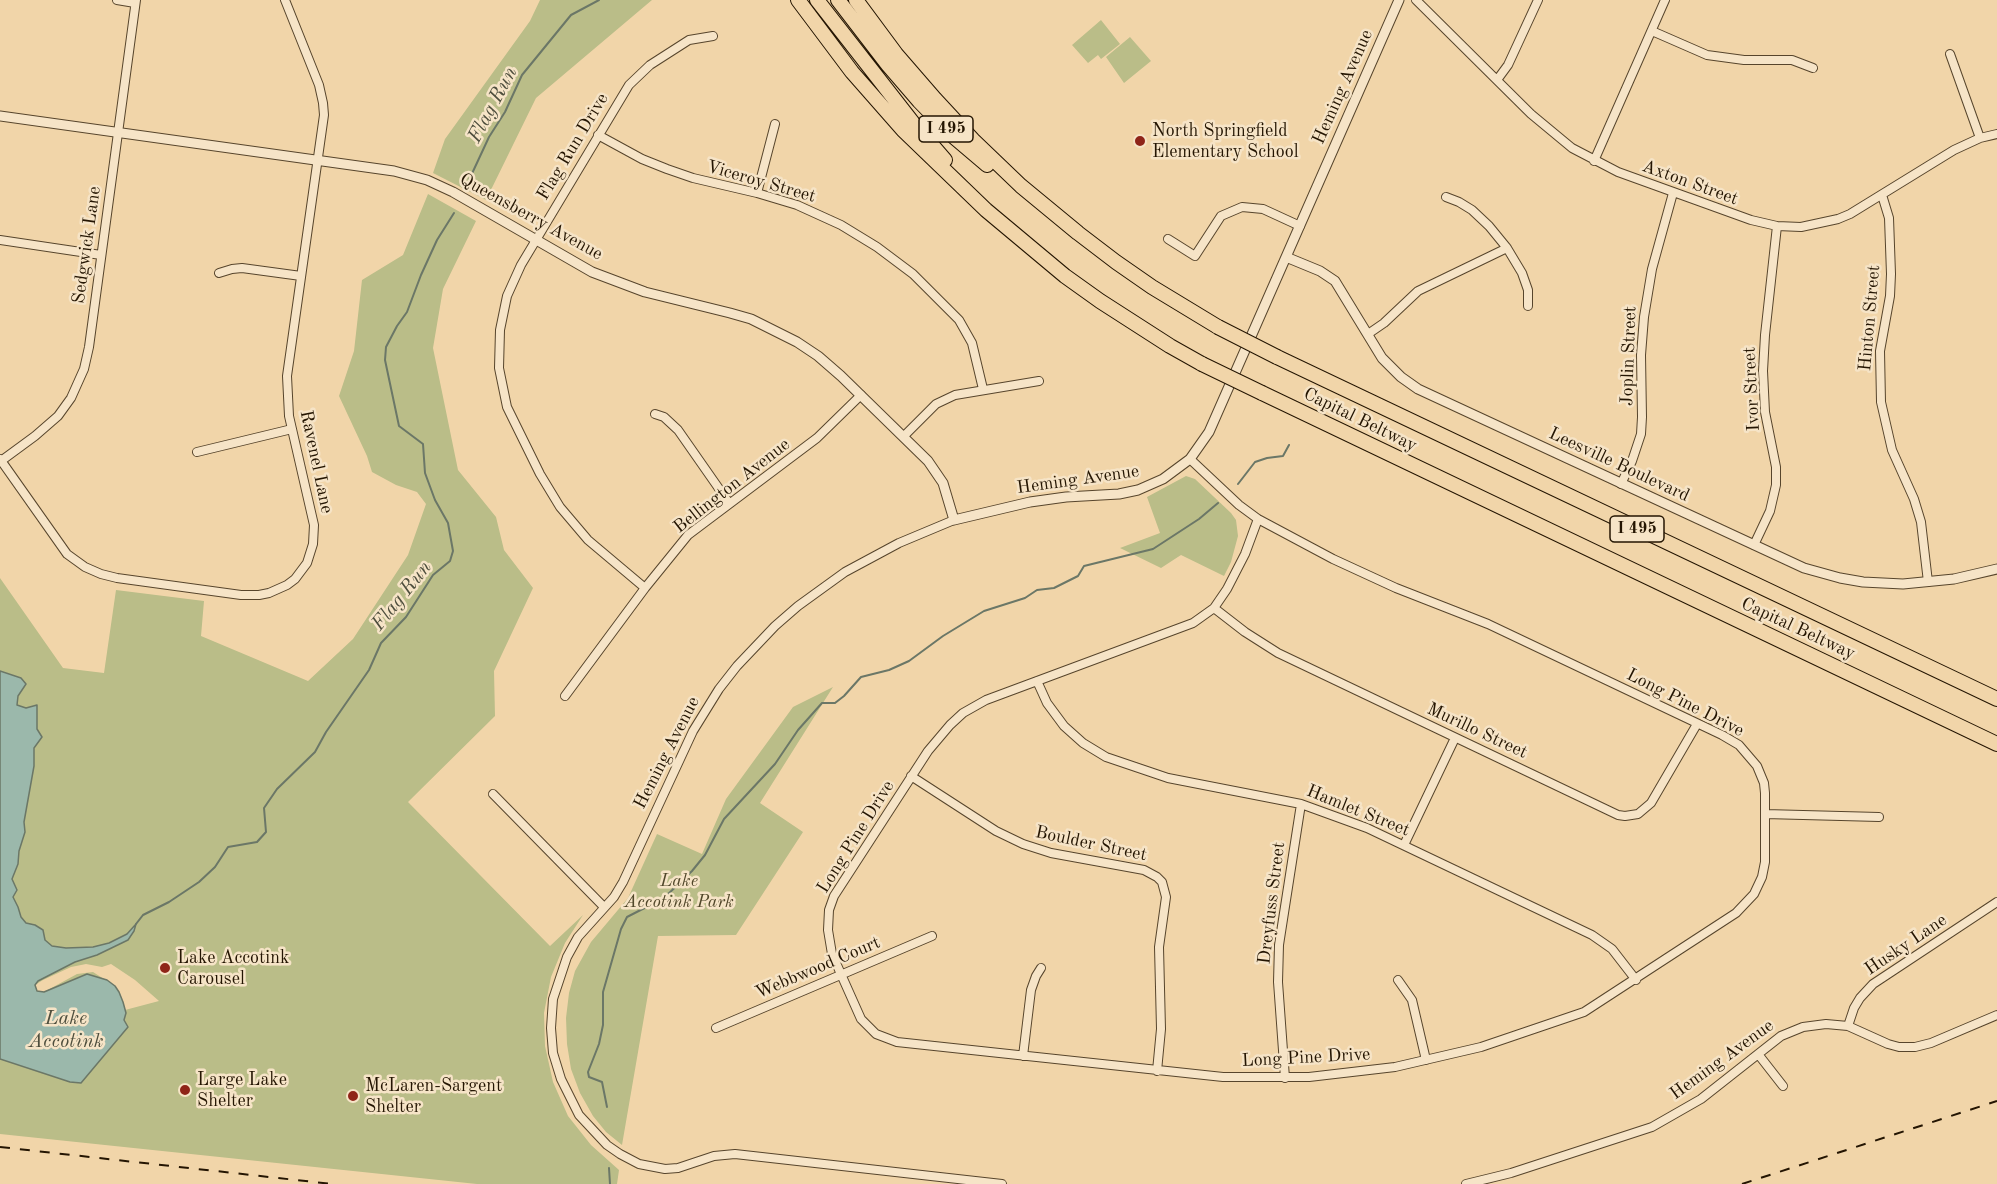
<!DOCTYPE html>
<html>
<head>
<meta charset="utf-8">
<style>
  body { margin:0 }
  canvas { display:block; background:#f1d5a9 }
</style>
</head>
<body>
<canvas width="1997" height="1184"></canvas>
<script>
const g = document.querySelector('canvas').getContext('2d');
g.lineJoin = 'round';
function fill(path, color) { g.fillStyle = color; g.fill(path, 'evenodd'); }
const shape = rows => new Path2D(rows.map(r => 'M' + r).join(''));
function trace(path, color, width, dash) { g.strokeStyle = color; g.lineWidth = width; g.lineCap = dash ? 'butt' : 'round'; g.setLineDash(dash || []); g.stroke(path); }
function write(font, color, halo, rows, align = 'center') {
  g.font = font + ' "Old Standard TT",serif'; g.lineWidth = 5; g.setLineDash([]); g.textBaseline = 'middle'; g.strokeStyle = halo; g.fillStyle = color; for (const [text, x, y, turn = 0] of rows) {
    g.save(); g.translate(x, y); g.rotate((+turn || 0) * Math.PI / 180); g.textAlign = isNaN(turn) ? turn : align; if (halo) g.strokeText(text, 0, 0); g.fillText(text, 0, 0); g.restore();
  }
}
fill(shape([
  [540,0,652,0,536,98,486,200,433,173,445,139,530,21],
  [1101,20,1120,44,1101,59,1098,55,1088,63,1072,45],
  [1130,37,1151,61,1124,83,1106,57],
  [428,194,476,221,443,289,433,348,458,470,496,517,504,550,533,588,494,671,495,716,408,802,550,946,583,915,565,943,551,977,544,1013,545,1046,553,1082,568,1116,591,1145,619,1170,617,1184,477,1184,0,1134,0,578,63,668,104,673,116,590,204,601,201,636,308,681,353,639,408,555,426,504,417,492,396,485,372,472,367,456,339,396,354,351,362,280,403,255],
  [86,964,102,967,111,964,135,980,159,1001,125,1010,115,986,93,972,77,974,44,992,37,992,35,989,35,985,43,980,71,967],
  [1186,476,1195,479,1231,513,1236,520,1238,536,1231,562,1224,576,1181,555,1161,568,1120,548,1160,533,1147,497],
  [833,687,760,803,803,832,736,935,658,936,622,1145,606,1132,593,1116,580,1093,571,1069,567,1044,566,1018,569,993,575,971,591,942,628,898,657,834,702,854,726,799,793,707]
]), '#babd88');
const water = shape([
  [0,671,21,678,26,684,18,696,17,705,26,708,37,705,37,729,42,737,34,748,34,766,24,822,25,832,19,851,18,864,12,879,17,890,13,897,18,907,21,917,26,923,35,925,43,930,45,940,52,946,66,948,93,947,109,943,127,934,136,924,134,931,128,940,97,955,75,962,38,981,35,985,37,991,44,992,87,974,107,980,115,986,119,992,123,1002,126,1013,124,1020,128,1027,81,1083,70,1082,0,1059,0,671]
]);
fill(water, '#9bb8ab');
trace(water, '#6b7767', 1.5);
trace(shape([
  [469,180,489,137,505,112,522,75,571,15,599,0],
  [1238,484,1255,462,1267,458,1283,456,1289,445],
  [136,924,143,915,169,902,199,882,215,867,228,847,257,842,266,832,264,808,277,789,315,752,326,732,369,670,381,643,406,617,433,575,450,561,453,551,448,523,435,500,425,473,423,444,399,426,385,360,386,347,397,326,407,312,421,275,437,240,454,213],
  [607,1107,602,1082,589,1077,588,1072,599,1044,603,1025,603,992,621,929,627,917,664,898,692,871,705,855,724,819,775,764,798,730,822,703,835,703,844,696,861,677,889,670,909,661,943,636,984,611,1025,598,1037,590,1054,588,1078,576,1084,566,1153,549,1199,519,1218,503],
  [609,1168,610,1184]
]), '#6b7767', 2);
const minor = shape([
  [117,0,135,3],
  [1416,0,1531,114,1572,148,1618,172,1751,220,1777,226,1801,227,1838,219,1850,214,1954,150,1980,138,1997,134],
  [1652,31,1707,55,1744,60,1792,60,1813,68],
  [1950,54,1980,138],
  [1497,80,1508,65,1538,0],
  [598,135,642,159,667,169,693,178,757,193,797,205,841,225,877,247,913,274,959,320,972,343,983,389],
  [1594,161,1665,0],
  [757,193,775,124],
  [1882,195,1889,218,1891,274,1890,296,1880,351,1881,402,1892,450,1914,499,1921,522,1928,582],
  [1446,197,1459,202,1472,210,1489,226,1507,248,1522,273,1528,290,1528,306],
  [1168,239,1195,256,1221,216,1242,207,1263,209,1300,226],
  [0,240,101,255],
  [219,273,232,269,242,268,301,276],
  [1368,334,1384,323,1418,291,1507,248],
  [655,414,664,417,678,430,729,503],
  [904,436,936,404,955,395,1039,381],
  [197,452,292,429],
  [0,459,67,554,85,567,101,574,117,578,241,595,259,595,269,593,287,585,295,579,307,563,313,544,314,525,289,416,287,376,324,115,323,103,319,85,285,0],
  [1190,459,1239,505,1258,519,1333,559,1396,588,1488,624,1722,735,1739,745,1757,766,1764,783,1765,793,1765,862,1762,877,1754,894,1736,913,1584,1012,1481,1047,1395,1067,1309,1077,1223,1077,897,1042,876,1034,861,1019,832,954,828,930,829,910,834,896,928,751,950,725,963,713,986,700,1193,623,1214,608,1227,589,1245,554,1258,519],
  [1,461,35,436,58,416,71,398,84,369,89,347,136,0],
  [1621,484,1632,461,1641,434,1642,417,1641,355,1644,317,1652,269,1673,193],
  [954,520,899,543,845,572,798,606,775,626,737,666,719,689,693,731,623,882,614,897,578,937,567,957,553,999,551,1028,553,1053,561,1079,579,1115,607,1145,620,1154,639,1164,665,1169,678,1168,714,1156,735,1154,1002,1184],
  [1754,545,1770,511,1776,485,1776,467,1765,412,1763,371,1765,335,1777,226],
  [645,588,588,540,560,507,540,474,507,407,499,368,500,330,507,296,521,265,629,85,650,65,689,40,713,36],
  [1214,608,1245,632,1278,653,1618,815,1625,816,1638,814,1651,803,1697,724],
  [1037,681,1047,703,1064,726,1083,743,1106,757,1168,778,1301,804,1367,828,1592,935,1612,949,1636,980],
  [565,696,645,588,688,535,817,438,861,395],
  [911,776,996,831,1023,844,1051,853,1144,870,1157,877,1162,882,1166,897,1159,947,1161,1029,1157,1071],
  [493,794,604,907],
  [1765,814,1879,817],
  [1404,845,1455,738],
  [1398,980,1412,1000,1426,1060],
  [1848,1026,1854,1008,1860,998,1873,984,1997,902],
  [716,1028,932,936],
  [1758,1054,1783,1086],
  [1023,1056,1031,990,1036,976,1041,968],
  [1285,1078,1278,982,1279,945,1301,804],
  [1466,1184,1511,1173,1652,1127,1701,1099,1781,1036,1803,1027,1826,1024,1848,1026,1888,1044,1899,1047,1915,1047,1931,1043,1997,1015]
]);
const tertiary = shape([
  [0,116,394,171,427,180,453,192,592,272,645,292,730,313,751,319,797,342,818,356,841,376,928,461,943,483,954,520,1030,502,1066,497,1119,494,1138,490,1163,479,1190,459,1209,432,1399,0],
  [1286,257,1320,271,1335,281,1382,358,1401,377,1418,389,1804,568,1840,578,1863,582,1903,584,1954,579,1997,569]
]);
const motorway = shape([
  [798,0,852,72,903,130,986,210,1065,276,1100,301,1170,346,1202,364],
  [817,0,913,123,945,160],
  [838,0,888,65,919,101,954,137,987,165],
  [856,0,896,54,935,99,973,140,1021,186,1078,233,1116,262,1152,287,1218,327],
  [1277,357,1997,699],
  [1262,393,1997,744]
]);
trace(minor, '#57452c', 10);
trace(tertiary, '#57452c', 11);
trace(motorway, '#241502', 16);
trace(minor, '#f6e4c7', 8);
trace(tertiary, '#f6e4c7', 9);
trace(motorway, '#f1d5a9', 14);
trace(shape([
  [0,1147,332,1184],
  [1742,1184,1997,1101]
]), '#241502', 2, [10, 10]);
const motorwayBridge = shape([
  [1218,327,1277,357],
  [1202,364,1262,393]
]);
trace(motorwayBridge, '#241502', 16, []);
trace(motorwayBridge, '#f1d5a9', 14);
for (const [x, y, r, color] of [
  [1140,141,6,"#8f2418"],
  [165,968,6,"#8f2418"],
  [185,1090,6,"#8f2418"],
  [353,1096,6,"#8f2418"]
]) { const dot = new Path2D(); dot.arc(x, y, r, 0, 2 * Math.PI); g.fillStyle = color; g.fill(dot); trace(dot, '#f6e4c7', 2); }
for (const [x, y, w] of [
  [946,129,54],
  [1637,529,54]
]) { const box = new Path2D(); box.roundRect(x - w / 2, y - 13, w, 26, 4.5); g.fillStyle = '#f6e4c7'; g.fill(box); trace(box, '#241502', 1.5); }
write('bold 16px', '#241502', null, [
  ["I 495",946,129],
  ["I 495",1637,529]
]);
write('18px', '#241502', '#f6e4c7', [
  ["Heming Avenue",1343,87,-66],
  ["Flag Run Drive",573,147,-59],
  ["Viceroy Street",761,182,16],
  ["Axton Street",1690,183,20],
  ["Queensberry Avenue",531,217,29],
  ["Sedgwick Lane",87,245,-82],
  ["Hinton Street",1870,318,-85],
  ["Joplin Street",1629,356,-88],
  ["Ivor Street",1752,389,-93],
  ["Capital Beltway",1360,420,26],
  ["Ravenel Lane",316,462,78],
  ["Leesville Boulevard",1619,465,25],
  ["Heming Avenue",1078,480,-8],
  ["Bellington Avenue",732,486,-38],
  ["Capital Beltway",1798,629,25],
  ["Long Pine Drive",1685,703,27],
  ["Murillo Street",1477,731,25],
  ["Heming Avenue",667,753,-63],
  ["Hamlet Street",1358,811,22],
  ["Long Pine Drive",856,837,-58],
  ["Boulder Street",1091,844,12],
  ["Dreyfuss Street",1272,903,-83],
  ["Husky Lane",1906,945,-34],
  ["Webbwood Court",818,968,-23],
  ["Long Pine Drive",1306,1058,-3],
  ["Heming Avenue",1722,1060,-36]
]);
write('18px', '#241502', '#f6e4c7', [
  ["North Springfield",1152,131],
  ["Elementary School",1152,152],
  ["Lake Accotink",177,958],
  ["Carousel",177,979],
  ["Large Lake",197,1080],
  ["Shelter",197,1101],
  ["McLaren-Sargent",365,1086],
  ["Shelter",365,1107]
], 'left');
write('italic 18px', '#51472a', '#f6e4c7', [
  ["Lake",679,881],
  ["Accotink Park",679,902]
]);
write('italic 20px', '#4e4e3d', '#f6e4c7', [
  ["Flag Run",493,105,-62],
  ["Flag Run",402,596,-51],
  ["Lake",66,1019],
  ["Accotink",66,1042]
]);
</script>
</body>
</html>
